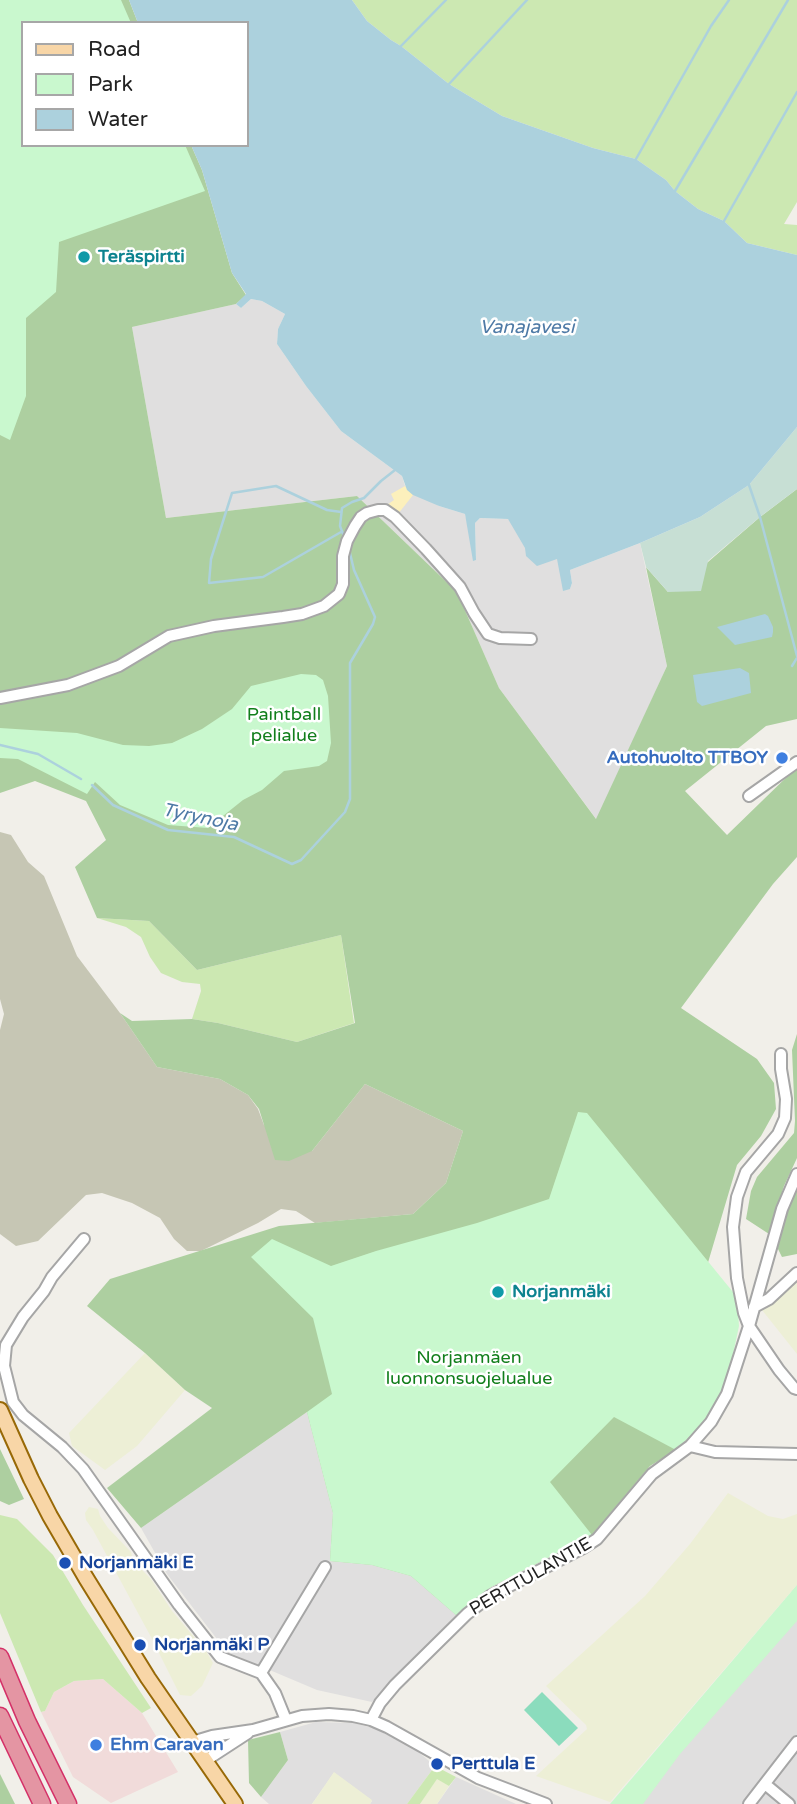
<!DOCTYPE html>
<html>
<head>
<meta charset="utf-8">
<style>
  body { margin:0 }
  #map { position:relative; width:797px; height:1804px; overflow:hidden; background:#f1efe9; font-family:"Varela Round",sans-serif }
  canvas { display:block }
  .legend { position:absolute; left:21px; top:21px; width:228px; height:126px; box-sizing:border-box; background:#fff; border:2px solid #a7a7a7; margin:0; padding:9px 12px; list-style:none; font-size:21px; color:#222 }
  .legend li { display:flex; align-items:center; gap:14px; height:35px }
  .legend b { width:35px; border:2px solid #a7a7a7 }
</style>
</head>
<body>
<div id="map">
<canvas width="797" height="1804"></canvas>
<ul class="legend">
<li><b style="height:9px;background:#f8d6a7"></b>Road</li>
<li><b style="height:19px;background:#c9f8ce"></b>Park</li>
<li><b style="height:19px;background:#acd1dd"></b>Water</li>
</ul>
</div>
<script>
const g = document.querySelector('canvas').getContext('2d');
g.lineJoin = 'round';
function fill(path, color) { g.fillStyle = color; g.fill(path, 'evenodd'); }
const shape = rows => new Path2D(rows.map(r => 'M' + r).join(''));
function trace(path, color, width, dash) { g.strokeStyle = color; g.lineWidth = width; g.lineCap = dash ? 'butt' : 'round'; g.setLineDash(dash || []); g.stroke(path); }
function write(font, color, halo, rows, align = 'center') {
  g.font = font + ' "Varela Round",sans-serif'; g.lineWidth = 5; g.setLineDash([]); g.textBaseline = 'middle'; g.strokeStyle = halo; g.fillStyle = color; for (const [text, x, y, turn = 0] of rows) {
    g.save(); g.translate(x, y); g.rotate((+turn || 0) * Math.PI / 180); g.textAlign = isNaN(turn) ? turn : align; if (halo) g.strokeText(text, 0, 0); g.fillText(text, 0, 0); g.restore();
  }
}
fill(shape([
  [251,299,262,301,285,314,278,329,277,344,306,386,341,431,402,476,405,486,439,506,465,514,476,560,475,523,480,518,508,519,557,558,570,589,572,583,570,570,640,543,667,666,597,820,499,688,457,592,357,496,166,518,132,327,236,304,241,308],
  [307,1412,333,1513,330,1561,372,1565,411,1576,456,1615,372,1702,317,1690,227,1652,167,1574,141,1528],
  [797,1585,797,1804,615,1804],
  [316,1722,354,1723,377,1729,416,1750,435,1766,407,1804,370,1804,372,1801,334,1773,312,1804,269,1804,261,1797,288,1760,280,1732],
  [456,1777,516,1804,437,1804]
]), '#e0dfdf');
fill(shape([
  [103,1679,142,1713,178,1772,111,1803,73,1777,41,1712,45,1711,54,1692,74,1681]
]), '#f1dbda');
fill(shape([
  [0,832,11,835,28,862,44,876,77,956,120,1013,157,1067,220,1079,248,1095,258,1109,264,1125,312,1151,365,1084,463,1131,446,1183,413,1214,315,1223,296,1211,281,1209,258,1223,201,1251,187,1251,174,1239,160,1218,132,1203,102,1193,86,1195,38,1241,16,1246,0,1234,0,1030,4,1014,0,999]
]), '#c6c6b4');
fill(shape([
  [797,1282,797,1354,762,1310],
  [145,1353,185,1390,137,1446,105,1470,72,1446,69,1433],
  [728,1493,768,1516,783,1519,797,1514,797,1585,610,1802,536,1776,587,1729,586,1725,546,1686,645,1596,690,1544],
  [89,1507,98,1509,100,1516,108,1528,131,1552,133,1561,151,1579,172,1611,206,1651,213,1663,202,1686,191,1696,180,1695,151,1637,93,1530,86,1520,85,1513],
  [334,1772,372,1800,370,1804,312,1804],
  [437,1778,449,1786,437,1804,420,1804]
]), '#edefd6');
fill(shape([
  [352,0,797,0,797,202,784,224,797,225,797,255,747,243,724,221,698,209,675,191,666,180,636,159,593,148,502,116,449,84,401,46,391,40,367,21],
  [97,918,149,921,197,970,341,935,354,1023,297,1042,218,1023,192,1019,201,991,200,984,182,982,161,973,150,957,141,937,126,927],
  [0,1515,17,1519,53,1555,83,1605,151,1708,142,1713,103,1679,74,1681,54,1692,45,1711,41,1712,0,1613],
  [435,1766,456,1777,449,1786,437,1779,420,1804,407,1804]
]), '#cce8b2');
fill(shape([
  [0,0,129,0,138,23,23,23,23,145,191,145,202,170,232,273,246,295,236,304,132,327,166,518,357,496,457,592,499,688,596,819,667,666,646,567,668,592,708,562,760,517,797,489,797,719,766,726,685,791,727,835,797,767,797,857,773,884,681,1008,757,1059,774,1083,776,1109,761,1136,737,1165,704,1276,703,1423,676,1450,650,1466,592,1535,491,1587,456,1615,411,1576,372,1565,330,1561,333,1513,307,1412,141,1528,107,1488,212,1408,185,1390,145,1353,87,1306,110,1279,279,1226,413,1214,446,1183,463,1131,365,1084,312,1151,289,1161,275,1160,259,1109,248,1095,220,1079,157,1067,120,1013,132,1021,192,1019,218,1023,297,1042,355,1023,341,935,197,970,149,921,97,918,75,867,106,840,86,801,35,781,0,793],
  [797,1034,797,1158,784,1186,769,1234,746,1219,751,1191,757,1177,794,1133,795,1121,792,1050],
  [797,1188,797,1254,782,1257,777,1247,789,1206],
  [0,1449,24,1499,9,1505,0,1501],
  [280,1732,288,1760,261,1797,249,1783,248,1740],
  [0,1774,15,1804,0,1804]
]), '#adcfa0');
fill(shape([
  [797,427,797,489,760,517,708,561,701,591,668,592,646,567,640,543,700,517,749,485]
]), '#c7dfd4');
fill(shape([
  [405,486,413,495,398,514,393,512,387,505,394,500,391,494]
]), '#fcf0bc');
fill(shape([
  [0,0,121,0,131,23,23,23,23,145,185,145,205,191,59,242,56,292,26,318,26,396,10,440,0,435],
  [301,674,316,675,323,680,328,696,331,743,327,761,319,766,284,771,262,790,243,800,208,828,168,825,120,805,95,782,87,794,18,759,0,758,0,728,77,733,123,745,149,746,172,743,202,729,232,709,251,686],
  [578,1112,587,1113,737,1297,739,1326,726,1388,703,1423,676,1450,614,1417,550,1482,592,1535,491,1587,456,1615,411,1576,372,1565,330,1561,333,1513,307,1412,332,1394,313,1318,251,1257,272,1239,331,1266,376,1251,477,1223,549,1199],
  [797,1585,797,1621,680,1754,643,1804,610,1804]
]), '#c9f8ce');
fill(shape([
  [542,1692,578,1728,559,1746,524,1710]
]), '#8bdcbd');
fill(shape([
  [129,0,352,0,367,21,391,40,401,46,449,84,502,116,593,148,636,159,666,180,675,191,698,209,724,221,747,243,797,255,797,427,749,485,700,517,640,543,570,570,572,583,570,589,563,591,557,559,537,566,526,556,525,548,508,519,480,518,475,523,476,560,473,561,465,514,439,506,413,495,407,490,402,476,341,431,306,386,277,344,278,329,285,314,262,301,251,299,241,308,236,304,246,294,232,273,202,170,191,145,247,145,247,23,138,23],
  [765,614,768,616,773,627,773,632,772,637,735,645,717,627],
  [740,668,749,673,751,693,702,706,697,702,693,675]
]), '#acd1dd');
trace(shape([
  [401,46,446,0],
  [449,84,527,0],
  [636,159,711,26,729,0],
  [675,191,788,0],
  [724,221,797,92],
  [749,485,760,517,797,656],
  [341,512,327,510,276,486,232,493,211,559,209,583,263,577,341,532],
  [345,539,340,526,342,508,352,502,364,498,381,481,395,470],
  [792,666,797,658],
  [0,745,38,754,81,779],
  [92,785,113,805,168,830,234,837,292,864,301,860,345,812,350,799,350,663,373,624,375,617,354,570,349,549]
]), '#acd1dd', 2.5);
const minor = shape([
  [0,698,68,685,119,666,169,636,214,626,283,617,302,614,324,606,339,594,343,584,343,556,347,541,355,526,361,517,367,513,378,510,385,510,395,517,426,549,460,587,474,613,488,634,500,638,531,639],
  [749,796,797,762],
  [781,1054,781,1069,786,1099,785,1118,778,1134,746,1172,737,1197,733,1227,737,1278,744,1313,749,1326,779,1370,794,1388,797,1389],
  [84,1239,52,1277,44,1291,23,1317,6,1345,4,1366,13,1402,23,1415,62,1447,83,1469,179,1605,220,1657,261,1673,275,1693,286,1720],
  [754,1307,769,1299,797,1273],
  [690,1446,715,1452,797,1454],
  [261,1673,325,1567],
  [371,1720,380,1703,395,1685,467,1614,490,1596,583,1548,597,1539,652,1474,690,1446,711,1422,727,1394,749,1326,782,1209,797,1174],
  [192,1742,212,1736,253,1730,302,1716,329,1714,353,1716,371,1720,387,1727,478,1778,546,1804],
  [205,1761,248,1733],
  [765,1784,789,1804],
  [749,1804,797,1742]
]);
const major = shape([
  [0,1410,31,1479,50,1516,86,1578,148,1678,235,1804]
]);
const highway = shape([
  [0,1657,27,1721,68,1804],
  [0,1716,42,1804]
]);
trace(minor, '#a6a6a6', 14);
trace(major, '#986907', 18);
trace(highway, '#d43168', 19);
trace(minor, '#fff', 10);
trace(major, '#f8d6a7', 14);
trace(highway, '#e495a3', 16);
for (const [x, y, r, color] of [
  [84,257,7,"#0f9aa8"],
  [782,758,7,"#3f7fe0"],
  [498,1292,7,"#0f9aa8"],
  [65,1563,7,"#1a4fb4"],
  [140,1645,7,"#1a4fb4"],
  [96,1745,7,"#3f7fe0"],
  [437,1764,7,"#1a4fb4"]
]) { const dot = new Path2D(); dot.arc(x, y, r, 0, 2 * Math.PI); g.fillStyle = color; g.fill(dot); trace(dot, '#fff', 2.5); }
write('bold 18px', '#0d838f', '#fff', [
  ["Teräspirtti",98,257],
  ["Norjanmäki",512,1292]
], 'left');
write('18px', '#117e1b', '#fff', [
  ["Paintball",284,715],
  ["pelialue",284,736],
  ["Norjanmäen",469,1358],
  ["luonnonsuojelualue",469,1379]
]);
write('bold 18px', '#366cbe', '#fff', [
  ["Autohuolto TTBOY",768,758],
  ["Ehm Caravan",110,1745,"left"]
], 'right');
write('bold 18px', '#164399', '#fff', [
  ["Norjanmäki E",79,1563],
  ["Norjanmäki P",154,1645],
  ["Perttula E",451,1764]
], 'left');
write('18px', '#222', '#fff', [
  ["PERTTULANTIE",531,1577,-30]
]);
write('italic 19px', '#4e7aa6', '#fff', [
  ["Vanajavesi",527,328],
  ["Tyrynoja",200,818,12]
]);
</script>
</body>
</html>
